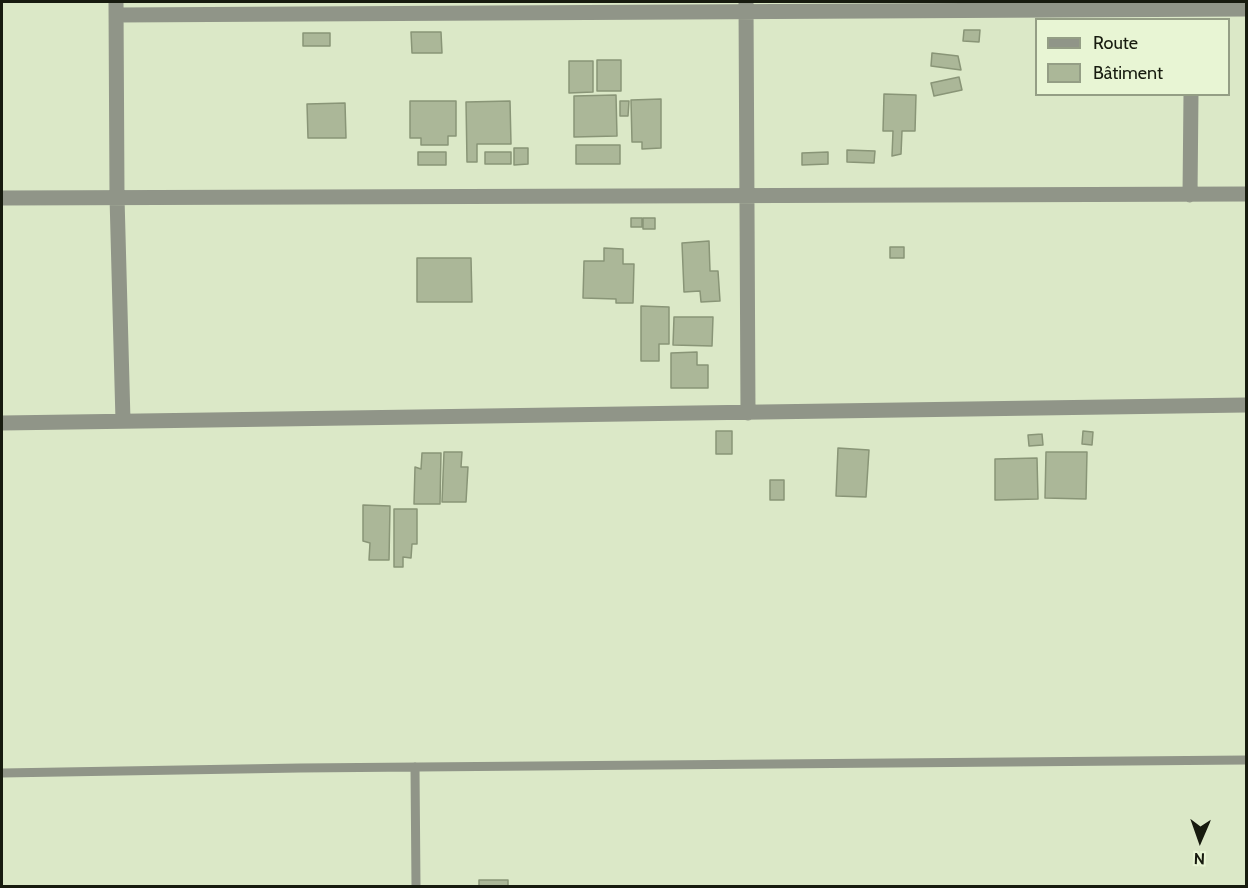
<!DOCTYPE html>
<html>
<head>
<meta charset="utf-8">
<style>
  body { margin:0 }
  #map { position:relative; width:1248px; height:888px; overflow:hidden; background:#dbe8c7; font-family:Cabin,sans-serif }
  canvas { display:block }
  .frame { position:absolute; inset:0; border:3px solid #171b0f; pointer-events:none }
  .legend { position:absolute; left:1035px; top:18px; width:195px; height:78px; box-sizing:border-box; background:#e8f5d4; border:2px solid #949e85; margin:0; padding:8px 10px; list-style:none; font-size:18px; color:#171b0f }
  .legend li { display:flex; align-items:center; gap:12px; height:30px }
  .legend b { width:30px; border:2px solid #949e85 }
  .north { position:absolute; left:1170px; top:810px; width:60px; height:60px; -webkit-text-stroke:4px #e8f5d4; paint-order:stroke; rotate:182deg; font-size:16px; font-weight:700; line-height:24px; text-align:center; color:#171b0f }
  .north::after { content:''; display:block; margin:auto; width:21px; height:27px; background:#171b0f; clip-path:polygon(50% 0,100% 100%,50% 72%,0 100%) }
</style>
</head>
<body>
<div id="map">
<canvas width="1248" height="888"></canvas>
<div class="frame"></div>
<ul class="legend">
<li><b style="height:8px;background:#909588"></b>Route</li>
<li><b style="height:16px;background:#abb798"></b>Bâtiment</li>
</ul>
<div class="north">N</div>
</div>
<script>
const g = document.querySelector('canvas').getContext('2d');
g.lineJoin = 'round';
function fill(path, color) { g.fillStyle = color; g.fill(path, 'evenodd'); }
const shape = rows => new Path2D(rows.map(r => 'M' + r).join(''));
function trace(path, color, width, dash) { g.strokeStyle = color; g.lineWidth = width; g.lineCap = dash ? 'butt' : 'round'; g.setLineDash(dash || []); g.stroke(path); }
const building = shape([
  [964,30,980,30,979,42,963,41,964,30],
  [411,32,441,32,442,53,412,53,411,32],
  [303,33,330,33,330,46,303,46,303,33],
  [932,53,958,56,961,70,931,66,932,53],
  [597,60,621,60,621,91,597,91,597,60],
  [569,61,593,61,593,92,569,93,569,61],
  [959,77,962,90,934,96,931,83,959,77],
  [884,94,916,95,915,131,902,131,901,154,892,156,893,131,883,131,884,94],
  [616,95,617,136,574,137,574,96,616,95],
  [661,99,661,148,642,149,642,142,632,142,631,100,661,99],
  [410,101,456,101,456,136,448,136,448,145,421,145,421,138,410,138,410,101],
  [510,101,511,144,477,144,477,162,467,162,466,102,510,101],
  [620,101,629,101,628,116,620,116,620,101],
  [345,103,346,138,308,138,307,104,345,103],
  [576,145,620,145,620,164,576,164,576,145],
  [514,148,528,148,528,164,514,165,514,148],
  [847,150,875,151,874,163,847,162,847,150],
  [418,152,446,152,446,165,418,165,418,152],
  [485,152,511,152,511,164,485,164,485,152],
  [828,152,828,164,802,165,802,153,828,152],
  [631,218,642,218,642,227,631,227,631,218],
  [643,218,655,218,655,229,643,229,643,218],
  [709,241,710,271,718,271,720,301,701,302,700,291,684,292,682,243,709,241],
  [890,247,904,247,904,258,890,258,890,247],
  [604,248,623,249,623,264,634,264,633,303,616,303,616,299,583,298,584,261,604,261,604,248],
  [417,258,471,258,472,302,417,302,417,258],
  [641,306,669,307,669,344,659,344,659,361,641,361,641,306],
  [674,317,713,317,712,346,673,345,674,317],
  [697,352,697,365,708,365,708,388,671,388,671,353,697,352],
  [716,431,732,431,732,454,716,454,716,431],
  [1083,431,1093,432,1092,445,1082,444,1083,431],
  [1042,434,1043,445,1029,446,1028,435,1042,434],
  [838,448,869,450,866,497,836,496,838,448],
  [444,452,462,452,461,467,468,467,466,502,442,502,444,452],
  [1046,452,1087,452,1086,499,1045,498,1046,452],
  [422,453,441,453,440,504,414,504,415,467,421,469,422,453],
  [1037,458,1038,499,995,500,995,459,1037,458],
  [770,480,784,480,784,500,770,500,770,480],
  [363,505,390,506,389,560,369,560,370,543,363,541,363,505],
  [394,509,417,509,417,544,412,544,411,558,403,557,403,567,394,567,394,509],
  [479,880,508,880,508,886,479,886,479,880]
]);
fill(building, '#abb798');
trace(building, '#899577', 1.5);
trace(shape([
  [415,767,416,886],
  [2,773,300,768,1246,760]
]), '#909588', 9);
trace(shape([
  [116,2,117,197,123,421],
  [746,2,748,413],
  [116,15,1246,9],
  [1190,195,1191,94],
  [2,198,1246,194],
  [2,423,1246,405]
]), '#909588', 15);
</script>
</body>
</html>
